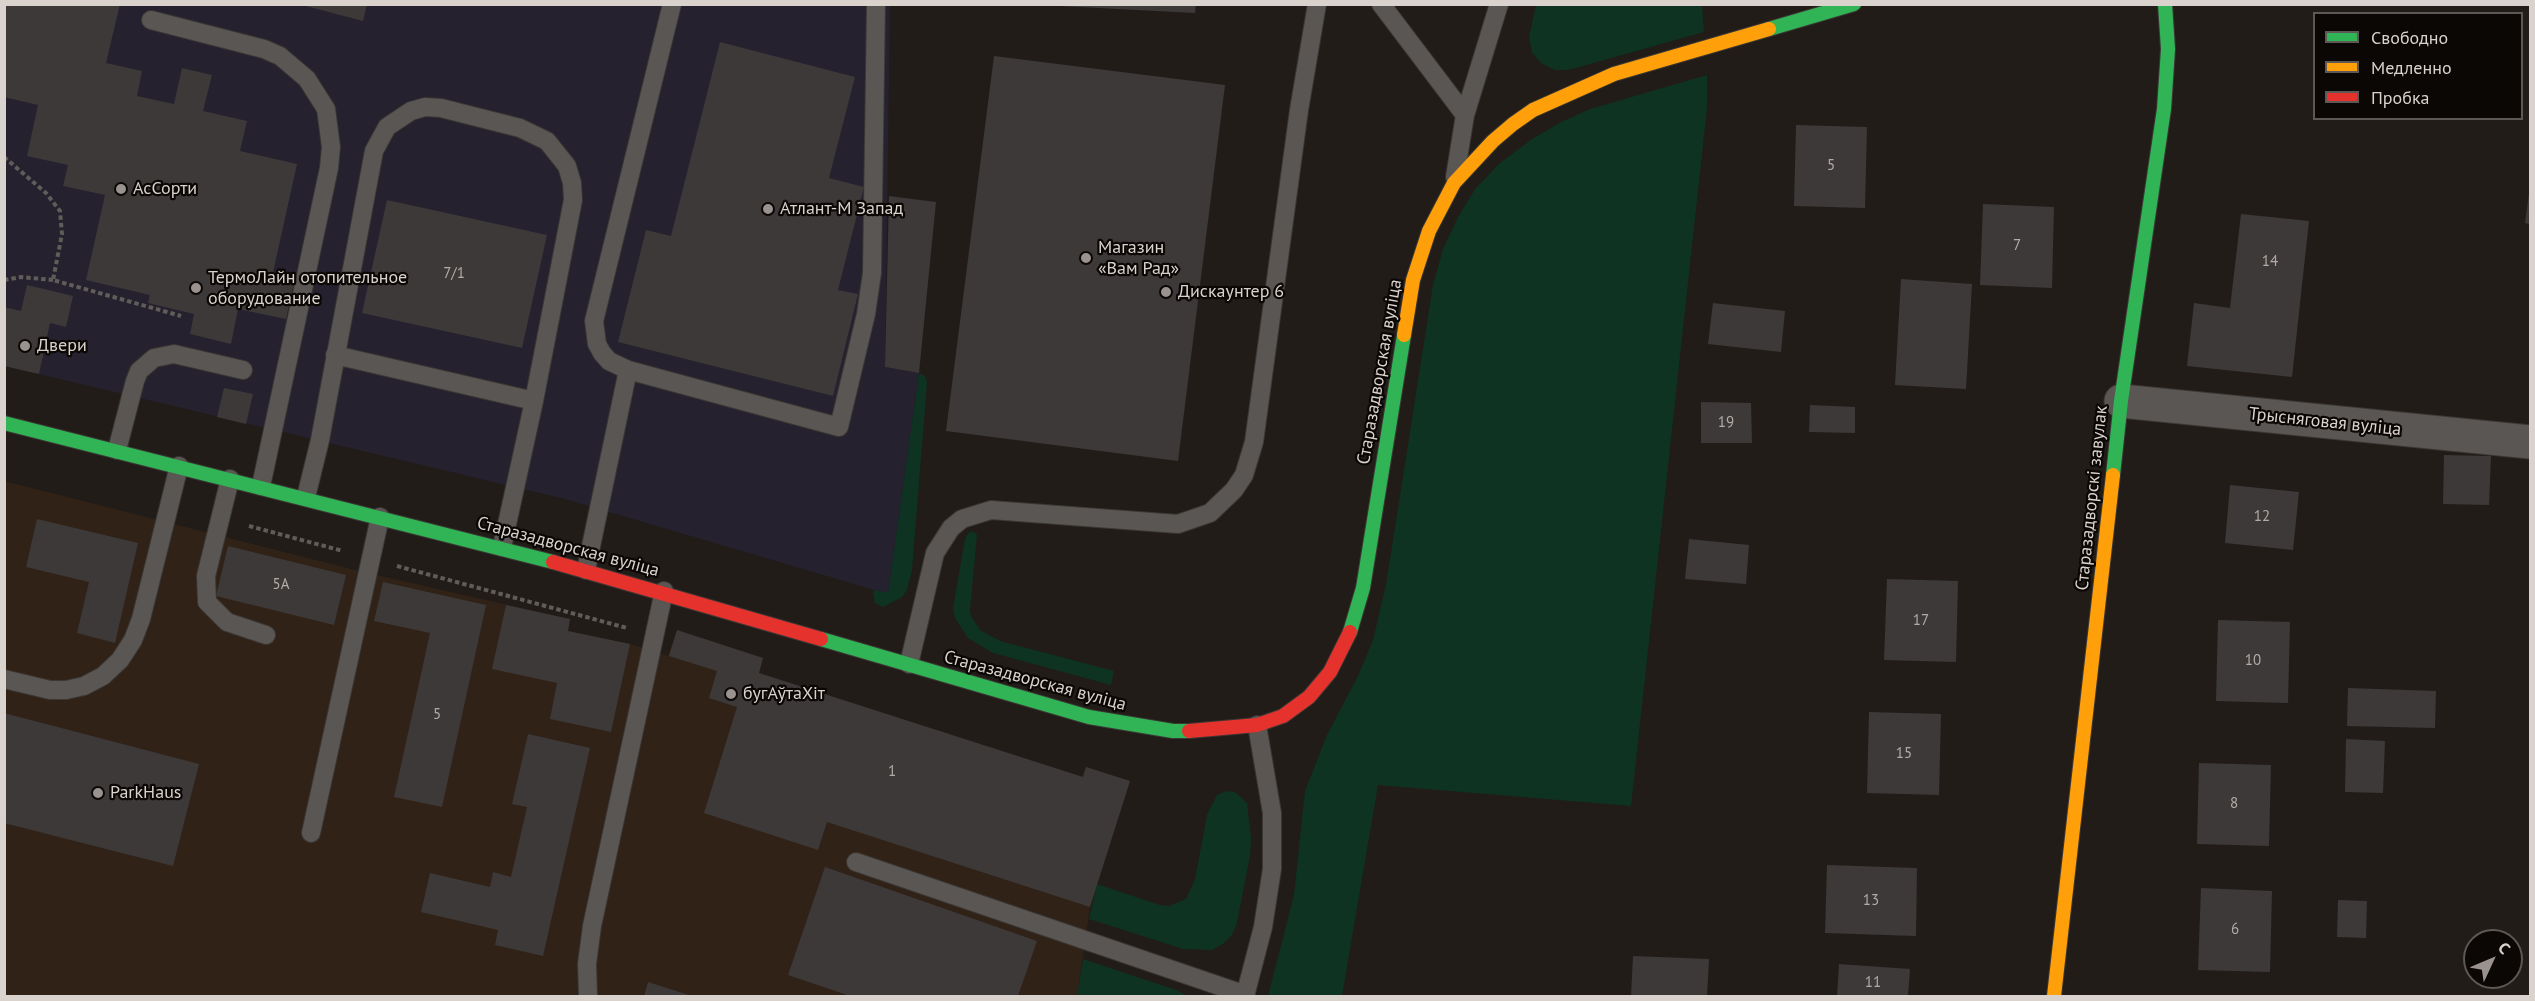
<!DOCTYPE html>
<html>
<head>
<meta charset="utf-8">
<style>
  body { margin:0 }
  #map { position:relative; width:2535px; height:1001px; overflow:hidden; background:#211c18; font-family:"PT Sans",sans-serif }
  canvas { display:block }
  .frame { position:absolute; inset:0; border:6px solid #d9d2cd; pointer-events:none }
  .legend { position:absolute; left:2313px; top:12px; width:210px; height:108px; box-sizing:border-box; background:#0b0705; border:2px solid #5d5855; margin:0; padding:8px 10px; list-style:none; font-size:18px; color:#d9d2cd }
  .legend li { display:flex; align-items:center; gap:12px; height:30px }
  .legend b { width:30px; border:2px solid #5d5855 }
  .north { position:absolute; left:2463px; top:929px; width:60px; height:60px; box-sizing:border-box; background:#0b0705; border:2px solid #5d5855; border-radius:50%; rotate:46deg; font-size:16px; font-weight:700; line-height:24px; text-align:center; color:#d9d2cd }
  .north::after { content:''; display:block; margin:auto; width:21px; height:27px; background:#99928e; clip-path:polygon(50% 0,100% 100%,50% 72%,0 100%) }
</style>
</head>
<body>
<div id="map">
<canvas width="2535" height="1001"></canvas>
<div class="frame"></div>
<ul class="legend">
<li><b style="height:8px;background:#30b455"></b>Свободно</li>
<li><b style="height:8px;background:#ff9f0a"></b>Медленно</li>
<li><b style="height:8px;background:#e5322d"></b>Пробка</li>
</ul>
<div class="north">С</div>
</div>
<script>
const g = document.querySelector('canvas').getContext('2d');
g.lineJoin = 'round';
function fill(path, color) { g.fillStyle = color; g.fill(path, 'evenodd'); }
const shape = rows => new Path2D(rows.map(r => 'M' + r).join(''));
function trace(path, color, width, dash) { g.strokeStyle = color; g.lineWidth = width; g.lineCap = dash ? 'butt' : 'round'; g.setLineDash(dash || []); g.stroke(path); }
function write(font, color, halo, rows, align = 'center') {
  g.font = font + ' "PT Sans",sans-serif'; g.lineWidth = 4.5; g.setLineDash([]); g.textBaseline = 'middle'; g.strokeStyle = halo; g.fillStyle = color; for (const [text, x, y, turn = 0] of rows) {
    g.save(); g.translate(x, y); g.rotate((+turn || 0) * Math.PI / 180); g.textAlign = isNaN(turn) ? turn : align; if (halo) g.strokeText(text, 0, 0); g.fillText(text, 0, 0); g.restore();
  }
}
fill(shape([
  [5,5,890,5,885,367,919,373,888,594,565,499,5,366]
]), '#25212e');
fill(shape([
  [4,481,367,573,570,619,568,631,630,644,668,656,677,630,763,658,759,673,1082,777,1086,767,1130,781,1090,907,1077,996,5,996]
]), '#302217');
fill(shape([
  [1536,5,1702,5,1704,32,1583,66,1567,70,1555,70,1541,63,1532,53,1529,37],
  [1707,75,1707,108,1631,806,1378,785,1342,996,1268,996,1294,895,1305,791,1327,735,1358,676,1373,640,1386,585,1433,285,1443,249,1458,217,1475,189,1500,163,1532,139,1561,122,1590,109],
  [919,373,925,376,927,383,912,570,907,590,902,597,883,607,875,603,873,594,874,590,888,593],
  [969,532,974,532,977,535,970,609,971,616,980,630,1000,641,1114,671,1111,685,993,653,968,638,955,618,953,608,965,539],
  [1226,791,1235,792,1247,803,1251,838,1250,856,1237,923,1232,935,1223,944,1212,950,1183,949,1089,919,1097,884,1160,905,1169,906,1186,899,1195,879,1207,815,1217,795],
  [1083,959,1176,990,1188,996,1077,996]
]), '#0e3322');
fill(shape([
  [4,4,120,4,106,63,142,71,137,96,174,104,182,68,212,75,203,111,247,121,240,151,297,164,272,277,294,282,286,319,238,309,231,344,190,334,194,314,148,303,150,295,86,280,105,195,63,186,68,165,27,156,38,105,4,97],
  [298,4,367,4,363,21],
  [1060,4,1196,4,1195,13,1060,6],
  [720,42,855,77,829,178,864,187,838,290,858,294,833,396,618,342,646,230,671,236],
  [994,56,1225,85,1178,461,946,431],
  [1796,125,1867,127,1865,208,1794,206],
  [2529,193,2530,193,2530,224,2525,223],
  [889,196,936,202,919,373,885,367],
  [387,200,547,235,522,348,362,313],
  [1983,204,2054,207,2052,288,1980,285],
  [2241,214,2309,221,2292,377,2187,366,2194,303,2230,308],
  [1901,279,1972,284,1966,389,1895,385],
  [27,285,73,296,66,327,50,323,39,374,4,366,4,307,21,311],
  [1713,303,1785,311,1781,352,1708,344],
  [224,388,253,394,246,424,217,417],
  [1701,402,1751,403,1752,443,1701,443],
  [1810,405,1855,407,1855,433,1809,432],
  [2444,455,2491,456,2489,505,2443,504],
  [2230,485,2299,492,2293,550,2225,543],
  [37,519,138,543,115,643,77,633,89,582,26,567],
  [1689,539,1749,545,1746,584,1685,579],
  [228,546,346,575,334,625,216,596],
  [1887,579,1958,581,1956,662,1884,660],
  [383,582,486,605,442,807,394,797,430,633,374,621],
  [506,605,570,619,568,631,630,644,611,732,550,719,557,683,492,669],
  [2218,620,2290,622,2288,703,2216,701],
  [677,630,763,658,759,673,1083,777,1086,767,1130,781,1090,907,827,822,818,850,704,813,737,707,709,698,717,671,669,656],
  [2348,688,2436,691,2435,728,2347,726],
  [1869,712,1941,714,1939,795,1867,793],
  [4,713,199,764,173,866,4,823],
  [528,734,590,748,543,956,495,945,498,930,421,912,430,873,490,887,493,872,511,877,527,807,512,804],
  [2346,739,2385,741,2383,793,2345,792],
  [2199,763,2271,765,2269,846,2197,844],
  [1827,865,1917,868,1916,936,1825,933],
  [825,867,1037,941,1018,996,850,996,788,975],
  [2201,888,2272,891,2270,972,2198,970],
  [2338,900,2367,901,2366,938,2337,937],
  [1633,956,1709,959,1707,996,1631,996],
  [1839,964,1910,969,1908,996,1837,996],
  [648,982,692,996,644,996]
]), '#3d3939');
const lane = shape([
  [1381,4,1465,115],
  [151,20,264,49,280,56,307,79,326,109,331,147,329,168,261,486],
  [1455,177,1465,115,1499,4],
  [335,355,534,401,502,547],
  [628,370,609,361,602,353,597,344,594,321,672,4],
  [117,450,135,381,139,371,154,358,174,354,243,370],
  [230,479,206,576,207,602,227,622,266,635],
  [306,497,320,440,374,151,387,127,411,111,425,107,441,108,520,128,547,141,567,166,572,183,573,200,534,401],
  [586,570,628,370,839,427,866,314,872,273,876,4],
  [909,664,935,553,951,528,962,519,991,510,1178,524,1210,513,1234,490,1244,475,1254,442,1299,110,1317,4],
  [4,679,50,690,66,690,84,686,103,676,120,660,133,640,141,619,179,466],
  [311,833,380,517],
  [856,862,1246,995],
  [588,996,587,964,592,926,664,591],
  [1245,996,1263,927,1272,869,1272,813,1257,725]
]);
const street = shape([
  [2121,401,2530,442]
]);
const fast = shape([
  [1769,29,1854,4],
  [4,423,553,562],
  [2113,475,2121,401,2164,109,2168,49,2165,4],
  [1350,632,1363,588,1404,335],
  [821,639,1089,717,1173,731,1189,731]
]);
const slow = shape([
  [1404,335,1413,280,1429,231,1454,183,1493,141,1513,124,1533,110,1614,74,1769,29],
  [2054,996,2113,475]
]);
const jam = shape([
  [553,562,821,639],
  [1189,731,1257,725,1283,716,1309,697,1330,672,1350,632]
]);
trace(lane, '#3b3734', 20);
trace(street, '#3b3734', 35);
trace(fast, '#3b3734', 16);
trace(slow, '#3b3734', 16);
trace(jam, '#3b3734', 16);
trace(shape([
  [4,157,46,193,60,211,62,234,53,280,181,316],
  [4,280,21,277,53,280],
  [249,526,343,551],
  [397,566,627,628]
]), '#605c59', 4, [4.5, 3]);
trace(lane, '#5a5653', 18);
trace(street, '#5a5653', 33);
trace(fast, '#30b455', 14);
trace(slow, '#ff9f0a', 14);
trace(jam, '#e5322d', 14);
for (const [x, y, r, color] of [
  [121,189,6,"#99928e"],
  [768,209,6,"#99928e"],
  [1086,258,6,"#99928e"],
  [196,288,6,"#99928e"],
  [1166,292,6,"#99928e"],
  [25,346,6,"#99928e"],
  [731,694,6,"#99928e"],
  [98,793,6,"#99928e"]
]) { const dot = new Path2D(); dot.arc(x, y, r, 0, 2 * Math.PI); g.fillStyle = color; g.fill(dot); trace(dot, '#0b0705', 2); }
write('15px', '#b2aca8', null, [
  ["5",1831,166],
  ["7",2017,246],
  ["14",2270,262],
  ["7/1",454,274],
  ["19",1726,423],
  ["12",2262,517],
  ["5А",281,585],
  ["17",1921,621],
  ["10",2253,661],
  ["5",437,715],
  ["15",1904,754],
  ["1",892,772],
  ["8",2234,804],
  ["13",1871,901],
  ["6",2235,930],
  ["11",1873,983]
]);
write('18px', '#d9d2cd', '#0b0705', [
  ["АсСорти",133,189],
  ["Атлант-М Запад",780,209],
  ["Магазин",1098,248],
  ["«Вам Рад»",1098,269],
  ["ТермоЛайн отопительное",208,278],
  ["оборудование",208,299],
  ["Дискаунтер 6",1178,292],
  ["Двери",37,346],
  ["бугАўтаХіт",743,694],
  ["ParkHaus",110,793]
], 'left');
write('18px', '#d9d2cd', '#0b0705', [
  ["Старазадворская вуліца",1380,372,-80],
  ["Трысняговая вуліца",2325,422,6],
  ["Старазадворскі завулак",2092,498,-84],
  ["Старазадворская вуліца",568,547,15],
  ["Старазадворская вуліца",1035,681,15]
]);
</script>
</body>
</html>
